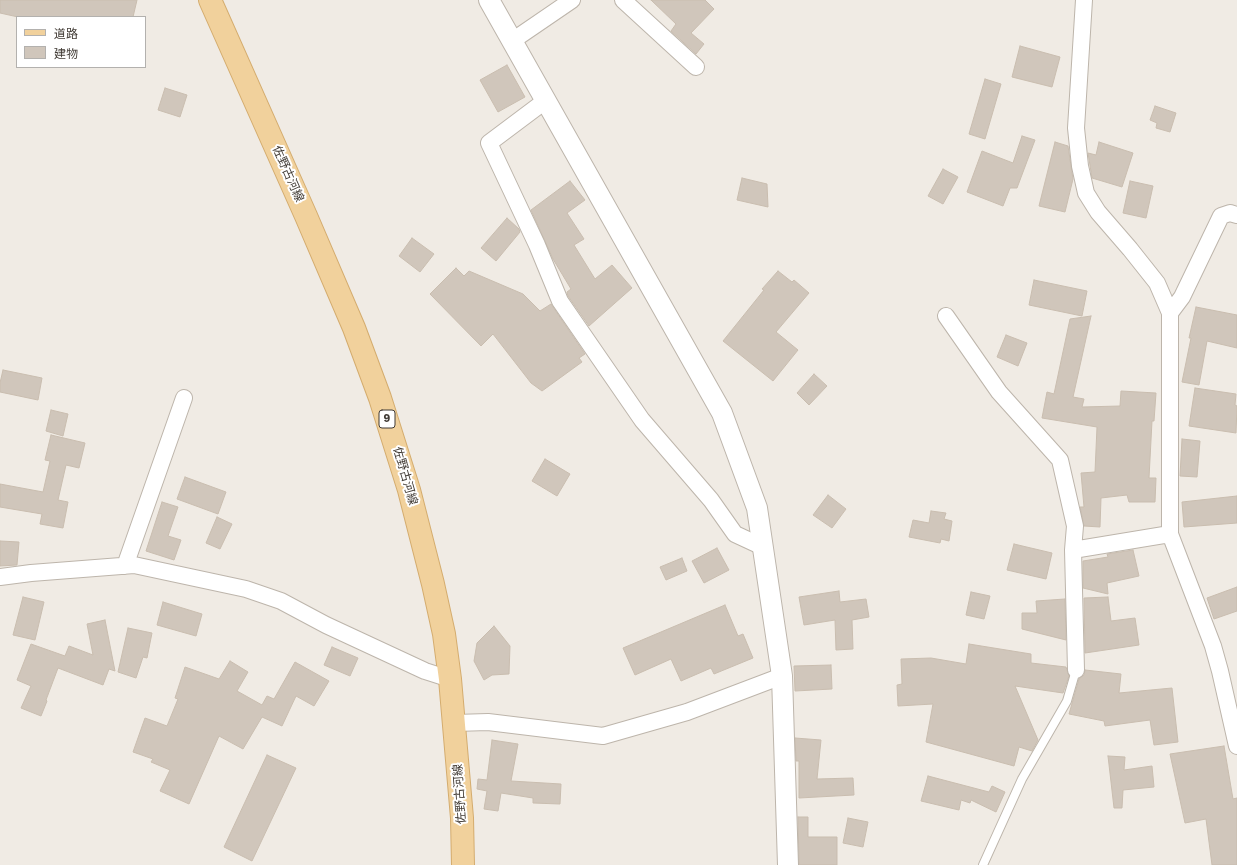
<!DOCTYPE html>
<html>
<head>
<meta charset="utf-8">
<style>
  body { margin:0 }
  #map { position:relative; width:1237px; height:865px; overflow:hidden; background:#f0ebe4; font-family:"Work Sans","Noto Sans JP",sans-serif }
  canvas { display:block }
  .legend { position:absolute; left:16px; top:16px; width:130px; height:52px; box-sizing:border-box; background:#fff; border:1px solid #b3b1ae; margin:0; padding:5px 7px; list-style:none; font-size:12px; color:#413b35 }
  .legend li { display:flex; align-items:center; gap:8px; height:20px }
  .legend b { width:20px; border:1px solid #b3b1ae }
</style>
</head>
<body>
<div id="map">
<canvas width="1237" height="865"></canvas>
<ul class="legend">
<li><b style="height:5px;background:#f1d19c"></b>道路</li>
<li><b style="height:11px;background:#d0c6bb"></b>建物</li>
</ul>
</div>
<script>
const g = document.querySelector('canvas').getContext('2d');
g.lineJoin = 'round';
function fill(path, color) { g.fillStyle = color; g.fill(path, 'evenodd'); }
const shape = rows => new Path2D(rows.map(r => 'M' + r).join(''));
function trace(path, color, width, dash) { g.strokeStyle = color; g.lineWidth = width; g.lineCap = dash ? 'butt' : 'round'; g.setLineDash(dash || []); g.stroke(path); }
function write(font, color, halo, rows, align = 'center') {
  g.font = font + ' "Work Sans","Noto Sans JP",sans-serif'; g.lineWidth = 4; g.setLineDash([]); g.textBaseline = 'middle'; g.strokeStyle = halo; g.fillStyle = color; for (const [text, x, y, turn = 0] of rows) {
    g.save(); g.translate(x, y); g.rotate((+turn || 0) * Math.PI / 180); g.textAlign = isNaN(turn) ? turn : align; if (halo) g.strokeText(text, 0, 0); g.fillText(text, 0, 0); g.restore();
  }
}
const building = shape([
  [0,0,137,0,133,17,18,17,0,13,0,0],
  [651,0,705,0,714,9,691,33,704,44,696,54,671,31,676,24,651,0],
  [1020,46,1060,57,1052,87,1012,77,1020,46],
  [507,65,525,97,498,112,480,80,507,65],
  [985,79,1001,84,985,139,969,134,985,79],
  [165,88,187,95,180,117,158,110,165,88],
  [1155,106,1176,113,1170,132,1156,128,1157,123,1150,120,1155,106],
  [1022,136,1035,140,1017,188,1010,188,1003,206,967,192,982,151,1013,163,1022,136],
  [1055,142,1068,146,1073,179,1065,212,1039,206,1055,142],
  [1099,142,1133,153,1122,187,1092,178,1088,153,1096,155,1099,142],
  [943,169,958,177,943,204,928,196,943,169],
  [742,178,767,184,768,207,737,200,742,178],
  [570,181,585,200,567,213,584,239,574,245,595,279,612,265,632,288,589,326,568,296,567,292,571,289,553,259,531,210,570,181],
  [1130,181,1153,186,1146,218,1123,213,1130,181],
  [507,218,519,229,520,232,496,261,481,248,507,218],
  [412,238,434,254,420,272,399,256,412,238],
  [456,268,464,276,469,271,523,294,540,311,551,304,585,354,579,358,582,362,542,391,531,383,493,334,481,346,430,294,456,268],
  [778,271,792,282,794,280,809,293,776,332,798,350,773,381,723,341,764,290,762,289,778,271],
  [1034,280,1087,291,1082,316,1029,305,1034,280],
  [1196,307,1237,315,1237,348,1207,341,1199,385,1182,382,1191,338,1189,338,1196,307],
  [1091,316,1073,397,1084,399,1082,407,1120,406,1121,391,1156,393,1154,421,1152,421,1149,478,1156,478,1155,502,1129,502,1127,495,1101,498,1100,527,1084,526,1080,507,1084,507,1081,473,1095,472,1097,427,1042,418,1047,392,1054,394,1070,319,1091,316],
  [1006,335,1027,343,1018,366,997,357,1006,335],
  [3,370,42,378,38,400,0,392,0,383,3,370],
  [814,374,827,386,809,405,797,393,814,374],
  [1195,388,1236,394,1235,405,1237,406,1236,433,1189,426,1195,388],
  [51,410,68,414,63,436,46,431,51,410],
  [51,435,85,443,79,468,66,465,58,500,68,502,63,528,40,524,42,514,0,507,0,484,43,492,50,461,45,460,51,435],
  [1182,439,1200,441,1197,477,1180,476,1182,439],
  [545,459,570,474,557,496,532,481,545,459],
  [185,477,226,492,218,514,177,499,185,477],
  [828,495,846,509,832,528,813,515,828,495],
  [1237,496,1237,523,1184,527,1182,502,1237,496],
  [162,502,178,507,168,536,181,540,174,560,146,551,162,502],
  [931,511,946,513,944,519,952,521,949,541,941,539,940,543,909,537,913,520,929,523,931,511],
  [217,517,232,524,220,549,206,543,217,517],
  [0,541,19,542,17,565,0,566,0,541],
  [1014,544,1052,553,1046,579,1007,570,1014,544],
  [717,548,729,570,704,583,692,561,717,548],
  [1133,550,1139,576,1107,583,1108,594,1083,588,1083,561,1108,557,1107,554,1133,550],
  [682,558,687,571,666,580,660,567,682,558],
  [1237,587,1237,611,1214,619,1207,598,1237,587],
  [839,591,840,602,866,599,869,617,852,620,853,649,836,650,835,620,804,625,799,597,839,591],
  [971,592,990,596,984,619,966,615,971,592],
  [23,597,44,602,35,640,13,635,23,597],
  [1108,597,1111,621,1135,618,1139,645,1085,653,1084,598,1108,597],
  [1065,599,1066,640,1022,629,1022,613,1037,613,1036,601,1065,599],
  [163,602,202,614,196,636,157,625,163,602],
  [725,605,738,636,743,634,753,658,714,674,711,668,681,681,671,659,635,675,623,648,725,605],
  [105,620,115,671,109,669,103,685,58,668,46,700,47,701,41,716,21,708,31,686,17,680,31,644,65,656,69,646,93,655,87,624,105,620],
  [494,626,510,646,509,674,492,675,484,680,474,661,477,643,494,626],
  [128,628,152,633,147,658,143,657,136,678,118,672,128,628],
  [969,644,1031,654,1031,663,1066,667,1069,676,1063,693,1015,686,1038,740,1032,751,1019,747,1014,766,926,742,933,704,898,706,897,685,902,684,901,659,931,658,966,664,969,644],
  [332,647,358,658,350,676,324,665,332,647],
  [230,661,248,672,237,691,262,705,267,696,274,699,295,662,329,681,314,706,296,696,282,726,262,717,243,749,219,736,189,804,160,791,170,770,151,762,153,759,133,752,145,718,167,726,178,699,175,698,185,667,219,679,230,661],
  [831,665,832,689,795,691,794,666,831,665],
  [1085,670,1121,674,1119,693,1172,688,1178,742,1154,745,1150,720,1105,726,1104,721,1069,714,1079,679,1084,675,1085,670],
  [795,738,821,740,817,779,853,778,854,795,799,798,799,761,796,761,795,738],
  [492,740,518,744,511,781,561,784,560,804,533,803,533,798,501,793,498,811,484,809,487,791,477,789,478,779,487,780,492,740],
  [1224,746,1233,799,1237,798,1237,865,1212,865,1206,819,1185,823,1170,754,1224,746],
  [267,755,296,768,252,861,224,847,267,755],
  [1108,756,1125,757,1124,770,1152,766,1154,787,1123,790,1122,808,1114,808,1108,756],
  [928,776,989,792,992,786,1005,792,996,812,971,800,970,803,961,800,959,810,921,801,928,776],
  [798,817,808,817,808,837,837,837,837,865,799,865,798,817],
  [848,818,868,822,863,847,843,843,848,818]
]);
fill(building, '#d0c6bb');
trace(building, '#c9bdaf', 1);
const service = shape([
  [983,865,1022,779,1067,701,1076,670]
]);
const minor = shape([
  [623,0,696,67],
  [1084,0,1076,128,1080,166,1086,193,1098,212,1130,249,1157,283,1170,313,1170,534,1213,646,1220,671,1237,746],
  [512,41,572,0],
  [545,101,489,143,537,245,560,301,642,420,711,500,735,534,763,547],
  [1170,313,1182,297,1221,216,1230,213,1237,215],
  [946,316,999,392,1060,460,1075,526,1073,550,1076,670],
  [1073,550,1170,534],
  [125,566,184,398],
  [0,577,31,573,134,565,246,589,281,601,326,625,425,671,450,679],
  [455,723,488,722,603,736,687,712,782,676]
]);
const tertiary = shape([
  [489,0,722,413,757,508,782,676,788,865]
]);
const primary = shape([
  [210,0,306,216,354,328,380,398,409,490,433,584,444,634,450,679,462,818,463,865]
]);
trace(service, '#bdb5ab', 10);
trace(minor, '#bdb5ab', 18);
trace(tertiary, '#bdb5ab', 22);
trace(primary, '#d4ac6e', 24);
trace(service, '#fff', 8);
trace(minor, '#fff', 16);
trace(tertiary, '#fff', 20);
trace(primary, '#f1d19c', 22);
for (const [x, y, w] of [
  [387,419,16]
]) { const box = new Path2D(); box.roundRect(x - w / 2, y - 9, w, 18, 3); g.fillStyle = '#fff'; g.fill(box); trace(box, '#413b35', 1); }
write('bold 11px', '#413b35', null, [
  ["9",387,419]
]);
write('12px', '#413b35', '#fff', [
  ["佐野古河線",288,174,66],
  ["佐野古河線",405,476,74],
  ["佐野古河線",460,794,-94]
]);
</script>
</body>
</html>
